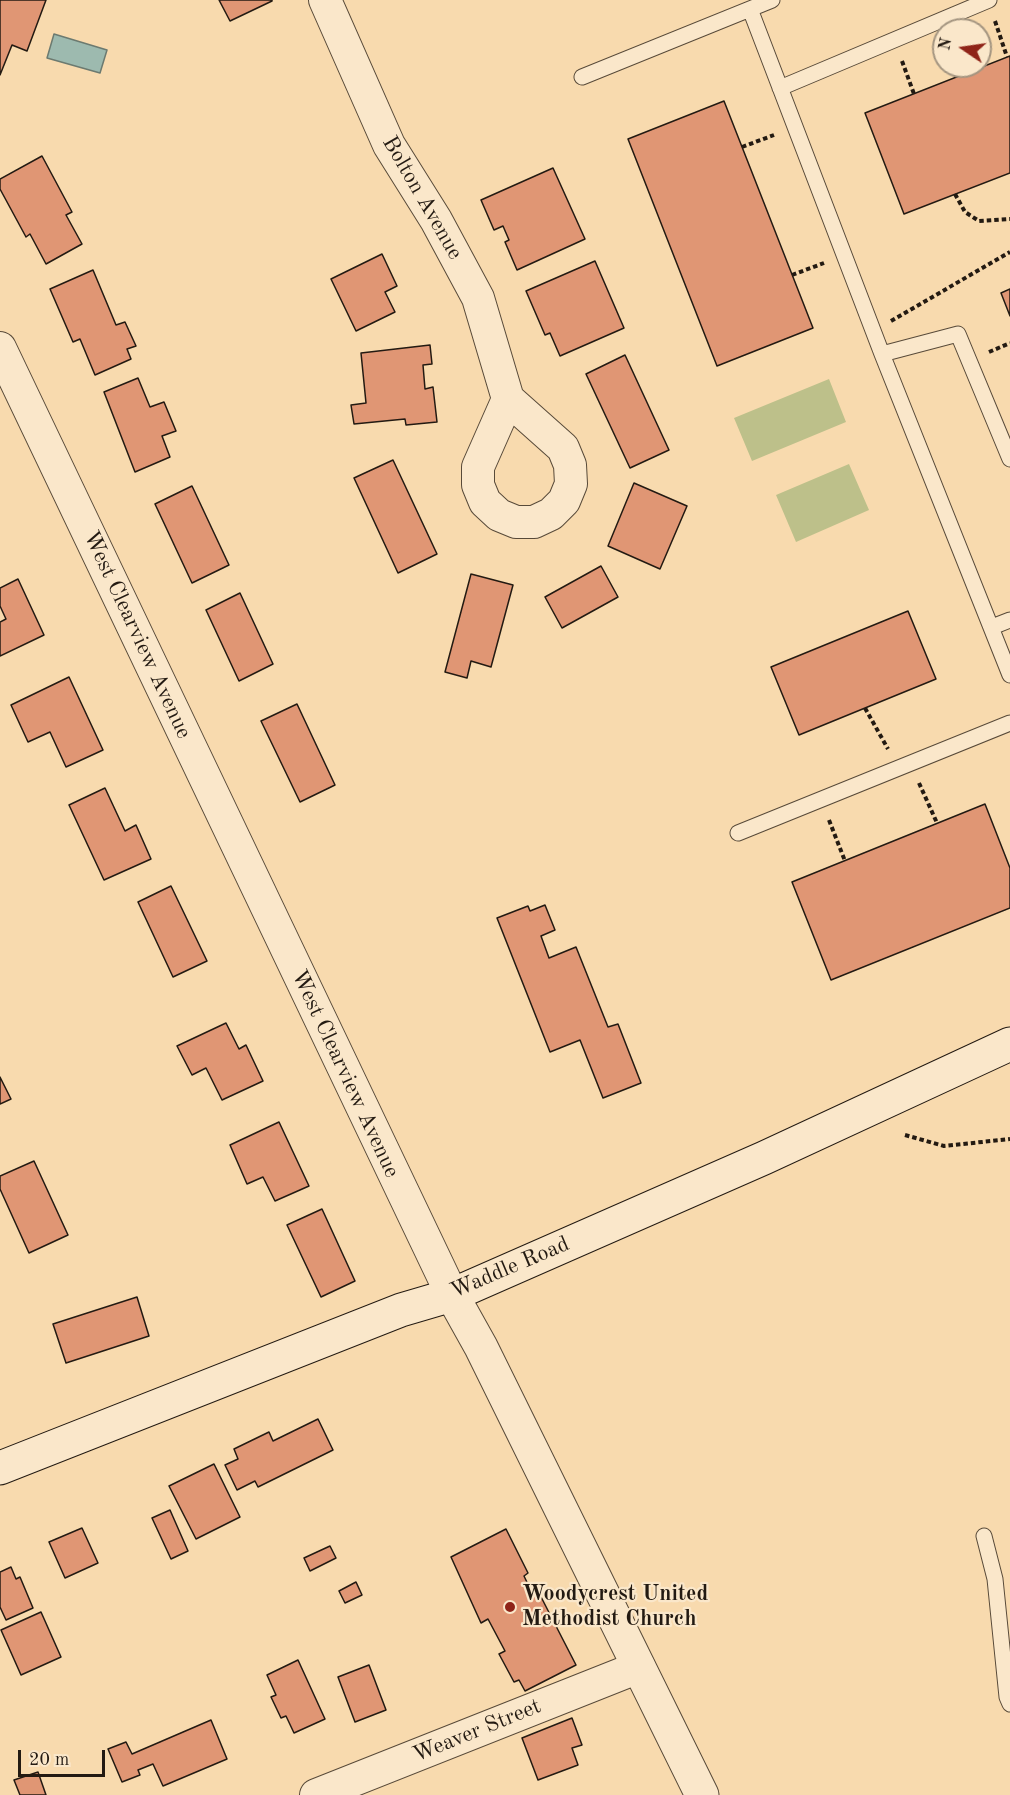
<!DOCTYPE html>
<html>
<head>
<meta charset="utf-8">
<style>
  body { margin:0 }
  #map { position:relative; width:1010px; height:1795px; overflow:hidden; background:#f8daae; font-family:"Old Standard TT",serif }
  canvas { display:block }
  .north { position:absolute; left:932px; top:18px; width:60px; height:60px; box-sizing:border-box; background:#fae7ca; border:2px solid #a49580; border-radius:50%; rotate:283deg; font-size:16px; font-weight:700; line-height:24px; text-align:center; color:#231a12 }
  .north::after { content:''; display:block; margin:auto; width:21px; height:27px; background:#8f2418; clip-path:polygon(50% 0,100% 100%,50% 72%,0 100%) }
  .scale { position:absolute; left:18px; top:1750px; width:87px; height:27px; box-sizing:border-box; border:3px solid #231a12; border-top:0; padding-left:8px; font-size:18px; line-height:21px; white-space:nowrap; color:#231a12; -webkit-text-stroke:4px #fae7ca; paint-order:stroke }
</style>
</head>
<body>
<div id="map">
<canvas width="1010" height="1795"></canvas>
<div class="north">N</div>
<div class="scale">20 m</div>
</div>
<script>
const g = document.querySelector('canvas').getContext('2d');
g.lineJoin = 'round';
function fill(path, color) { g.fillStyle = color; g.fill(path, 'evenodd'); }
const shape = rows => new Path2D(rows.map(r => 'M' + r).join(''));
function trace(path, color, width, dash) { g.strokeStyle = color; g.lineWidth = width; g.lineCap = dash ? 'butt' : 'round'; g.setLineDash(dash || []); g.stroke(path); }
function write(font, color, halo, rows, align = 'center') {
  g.font = font + ' "Old Standard TT",serif'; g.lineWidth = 4.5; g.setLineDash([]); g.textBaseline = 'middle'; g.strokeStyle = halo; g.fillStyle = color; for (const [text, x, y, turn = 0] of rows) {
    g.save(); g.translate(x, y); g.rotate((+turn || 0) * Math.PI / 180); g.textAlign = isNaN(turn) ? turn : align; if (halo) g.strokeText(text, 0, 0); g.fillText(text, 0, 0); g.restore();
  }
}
fill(shape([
  [829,379,846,422,752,461,734,418],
  [849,464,869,510,796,542,776,495]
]), '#bdc08a');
const water = shape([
  [54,34,107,50,100,73,47,58,54,34]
]);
fill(water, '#9dbaaf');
trace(water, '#6c7a70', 1.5);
const building = shape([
  [0,0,46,0,27,51,12,45,0,75,0,0],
  [219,0,272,0,272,1,230,21,219,0],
  [1010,56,1010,173,904,214,865,113,1010,56],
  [724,101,813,328,717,366,628,139,724,101],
  [42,156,72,212,66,215,82,244,46,264,30,234,26,237,0,189,0,179,42,156],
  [553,168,585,239,517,270,505,242,509,240,503,226,494,230,481,200,553,168],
  [382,254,397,286,385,292,395,312,356,331,331,279,382,254],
  [595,261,624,328,560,356,550,333,545,335,526,291,595,261],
  [93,270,116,325,125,322,136,346,127,349,131,359,95,375,80,339,73,342,50,289,93,270],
  [1010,289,1010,316,1001,293,1010,289],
  [430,345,432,364,423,365,425,389,433,387,437,422,406,425,405,419,354,424,351,405,366,403,361,353,430,345],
  [625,355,669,450,630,468,586,374,625,355],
  [138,378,150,407,164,402,176,431,162,436,170,457,135,472,104,392,138,378],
  [393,460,437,554,398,573,354,478,393,460],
  [634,483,687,506,660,569,608,546,634,483],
  [192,486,229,565,192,583,155,504,192,486],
  [601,566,618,597,562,628,545,597,601,566],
  [471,574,513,585,491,667,471,661,467,678,445,672,471,574],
  [18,579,44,635,0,656,0,622,6,619,0,606,0,588,18,579],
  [240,593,273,664,239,681,206,610,240,593],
  [908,611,936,679,799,735,771,667,908,611],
  [69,677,103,750,66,767,50,732,28,742,11,705,69,677],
  [297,704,335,785,300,802,261,721,297,704],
  [105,788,125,831,136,825,151,859,104,880,69,805,105,788],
  [985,804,1010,868,1010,908,831,980,792,882,985,804],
  [171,886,207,961,173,977,138,902,171,886],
  [545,905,555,930,541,936,549,958,576,947,608,1027,618,1024,641,1083,603,1098,580,1040,550,1052,497,918,528,906,530,911,545,905],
  [226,1023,239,1049,246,1045,263,1081,222,1100,206,1068,192,1075,177,1046,226,1023],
  [0,1077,11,1099,0,1104,0,1077],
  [279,1122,309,1186,275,1201,263,1177,247,1184,230,1145,279,1122],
  [34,1161,68,1235,29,1253,0,1189,0,1176,34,1161],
  [322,1209,355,1281,321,1297,287,1225,322,1209],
  [137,1297,149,1336,66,1363,53,1324,137,1297],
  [318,1419,333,1450,258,1487,255,1481,237,1490,225,1465,238,1459,234,1449,269,1432,273,1441,318,1419],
  [214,1464,240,1517,196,1539,169,1486,214,1464],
  [170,1510,188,1551,171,1559,152,1518,170,1510],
  [82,1528,98,1563,65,1578,49,1542,82,1528],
  [506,1529,528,1573,524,1576,533,1595,539,1593,576,1665,525,1691,519,1680,514,1682,499,1654,505,1651,488,1619,481,1623,451,1557,506,1529],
  [330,1546,336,1558,310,1571,304,1558,330,1546],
  [11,1567,16,1579,20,1577,33,1608,6,1620,0,1607,0,1572,11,1567],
  [356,1582,362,1595,345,1603,339,1591,356,1582],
  [41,1612,61,1657,21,1675,1,1630,41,1612],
  [298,1660,325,1719,294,1733,286,1716,281,1718,271,1697,276,1695,267,1675,298,1660],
  [369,1665,386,1710,355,1722,338,1677,369,1665],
  [572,1718,582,1745,572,1748,578,1765,538,1780,522,1738,572,1718],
  [211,1720,227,1759,163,1786,153,1764,138,1770,140,1775,122,1782,108,1749,126,1742,132,1754,211,1720],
  [38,1772,46,1795,20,1795,14,1780,38,1772]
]);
fill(building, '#e09674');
trace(building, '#231a12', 1.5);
const service = shape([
  [750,9,882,354,1010,675],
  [582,77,772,0],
  [780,88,989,0],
  [882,354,958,334,1010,459],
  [992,627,1010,620],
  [738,833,1010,723],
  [984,1536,995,1579,1007,1697,1010,1704]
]);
const minor = shape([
  [325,0,389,145,436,220,478,298,508,399,563,448,570,465,571,484,564,501,551,514,534,522,516,522,499,515,485,502,478,485,478,467,508,399],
  [0,348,452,1295],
  [316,1795,639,1667]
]);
const tertiary = shape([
  [452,1295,481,1347,702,1795]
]);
const secondary = shape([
  [0,1468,401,1310,452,1295,764,1158,1010,1044]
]);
trace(service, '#584a39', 17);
trace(minor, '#584a39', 34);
trace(tertiary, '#584a39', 35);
trace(secondary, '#231a12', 35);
trace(shape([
  [995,21,1007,57],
  [902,61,914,94],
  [742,147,774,135],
  [955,194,965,212,979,221,1010,219],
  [792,275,824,263],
  [891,321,1010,252],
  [989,352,1010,343],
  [865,708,888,749],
  [919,783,937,823],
  [829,820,845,861],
  [905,1135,944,1146,1010,1139]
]), '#231a12', 4, [4.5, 3]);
trace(service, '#fae7ca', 15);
trace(minor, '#fae7ca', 32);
trace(tertiary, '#fae7ca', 33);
trace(secondary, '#fae7ca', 33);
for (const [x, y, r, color] of [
  [510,1607,6,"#8f2418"]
]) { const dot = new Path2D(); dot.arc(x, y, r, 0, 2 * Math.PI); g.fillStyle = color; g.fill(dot); trace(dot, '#fae7ca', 2); }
write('22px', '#231a12', '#fae7ca', [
  ["Bolton Avenue",422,198,60],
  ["West Clearview Avenue",137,635,65],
  ["West Clearview Avenue",345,1074,65],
  ["Waddle Road",510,1268,-23],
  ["Weaver Street",477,1731,-22]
]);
write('bold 22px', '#231a12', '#fae7ca', [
  ["Woodycrest United",522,1594],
  ["Methodist Church",522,1619]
], 'left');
</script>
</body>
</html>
